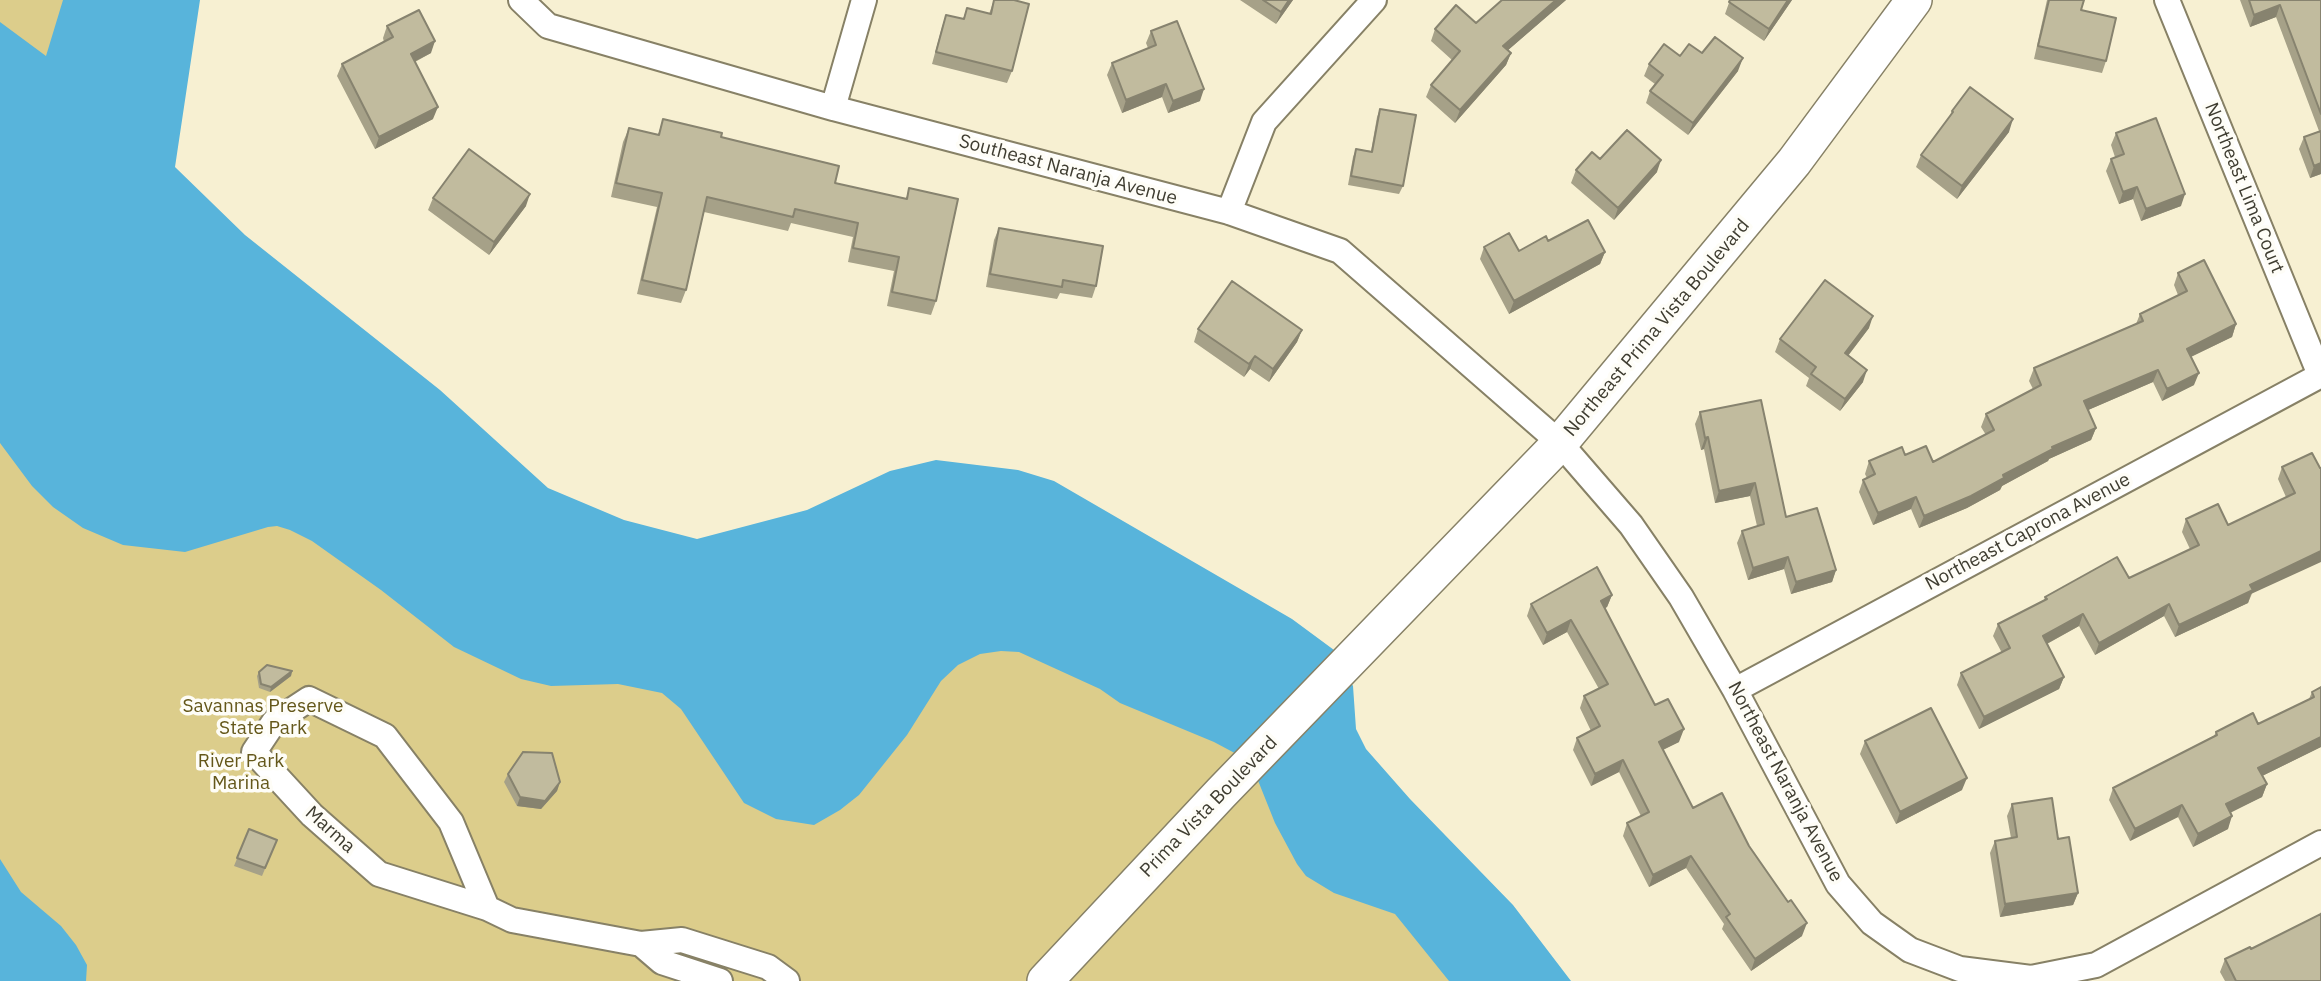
<!DOCTYPE html>
<html>
<head>
<meta charset="utf-8">
<style>
  body { margin:0 }
  canvas { display:block; background:#f7f0d2 }
</style>
</head>
<body>
<canvas width="2321" height="981"></canvas>
<script>
const g = document.querySelector('canvas').getContext('2d');
g.lineJoin = 'round';
function fill(path, color) { g.fillStyle = color; g.fill(path, 'evenodd'); }
const shape = rows => new Path2D(rows.map(r => 'M' + r).join(''));
function trace(path, color, width, dash) { g.strokeStyle = color; g.lineWidth = width; g.lineCap = dash ? 'butt' : 'round'; g.setLineDash(dash || []); g.stroke(path); }
function write(font, color, halo, rows, align = 'center') {
  g.font = font + ' "IBM Plex Sans",sans-serif'; g.lineWidth = 7; g.setLineDash([]); g.textBaseline = 'middle'; g.strokeStyle = halo; g.fillStyle = color; for (const [text, x, y, turn = 0] of rows) {
    g.save(); g.translate(x, y); g.rotate((+turn || 0) * Math.PI / 180); g.textAlign = isNaN(turn) ? turn : align; if (halo) g.strokeText(text, 0, 0); g.fillText(text, 0, 0); g.restore();
  }
}
fill(shape([
  [0,0,133,0,80,241,509,579,1227,650,1486,981,0,981]
]), '#dccd8b');
fill(shape([
  [63,0,200,0,175,167,245,235,440,390,548,488,624,520,697,539,807,510,890,471,936,460,1018,470,1054,481,1292,619,1334,650,1353,686,1356,729,1366,749,1410,799,1513,905,1571,981,1449,981,1395,914,1334,893,1306,876,1297,864,1275,823,1257,778,1244,758,1214,742,1120,703,1100,689,1019,652,1001,651,980,654,958,665,941,681,907,735,859,795,840,810,814,825,776,819,744,803,681,709,662,693,618,684,551,686,521,679,454,647,381,590,312,541,290,530,277,526,268,527,185,552,123,545,83,528,53,507,32,486,0,443,0,22,46,56],
  [0,859,21,892,61,926,76,945,87,965,86,981,0,981]
]), '#58b4db');
const street = shape([
  [521,0,548,26,833,108,1229,212,1340,251,1560,443,1631,525,1681,597,1735,690,1838,884,1872,923,1910,950,1960,969,2031,978,2096,965,2321,843],
  [2167,0,2320,375],
  [833,108,864,0],
  [1229,212,1264,122,1374,0],
  [1735,690,2321,375],
  [487,908,451,822,385,736,309,699,274,722,254,752,312,815,379,874,487,908,512,920,641,944,682,940,768,967,787,981],
  [641,944,662,962,720,981]
]);
const secondary = shape([
  [1045,981,1221,793,1560,443,1794,162,1914,0]
]);
trace(street, '#878166', 28);
trace(secondary, '#878166', 38);
trace(street, '#fff', 24);
trace(secondary, '#fff', 35);
fill(shape([
  [994,0,1012,71,1007,83,932,64,942,27,946,15,963,19,967,8,989,14],
  [1240,0,1293,0,1276,24],
  [1502,0,1566,0,1508,50,1511,53,1506,65,1455,123,1426,97,1431,85,1452,60,1431,41,1435,29,1476,23],
  [1730,0,1792,0,1764,41,1725,14],
  [2047,0,2084,0,2081,10,2106,61,2102,73,2034,59],
  [2240,0,2321,0,2321,174,2310,178,2299,149,2304,137,2319,131,2276,17,2250,27],
  [387,26,431,53,415,62,433,119,375,149,337,76,342,64,384,42,383,38],
  [1151,31,1200,101,1168,113,1162,97,1122,113,1107,75,1112,63,1148,48,1146,43],
  [1702,53,1738,71,1688,135,1646,103,1650,91,1655,84,1644,76,1649,64,1680,56],
  [1380,109,1403,186,1399,194,1348,185,1353,157,1356,149,1371,151,1377,117],
  [1952,111,2009,132,1957,199,1916,167,1921,155,1949,118],
  [663,119,721,137,835,183,906,199,909,188,936,301,931,315,887,306,894,271,848,262,853,237,791,223,788,231,704,212,686,290,681,303,637,294,657,207,611,197,623,142,629,128,658,135],
  [2116,133,2181,206,2141,221,2133,199,2119,204,2106,171,2111,159,2115,157,2111,145],
  [1600,159,1657,172,1614,220,1571,183,1576,170],
  [433,198,526,206,489,255,428,210],
  [999,228,1096,286,1092,298,1060,293,1057,299,986,287,994,240],
  [1548,241,1605,252,1600,264,1509,314,1480,259,1484,247,1519,251],
  [2178,273,2236,324,2232,337,2191,357,2194,385,2162,401,2153,382,2088,410,2096,428,2091,440,2049,459,2048,461,2002,486,2000,490,1967,508,1919,528,1911,509,1873,525,1859,492,1863,480,1867,478,1865,474,1869,461,1905,455,1933,462,1986,435,1981,427,1986,414,2033,389,2029,381,2034,368,2136,324,2140,314,2178,295,2174,285],
  [1869,328,1848,356,1863,382,1840,411,1806,386,1809,378,1775,352,1780,339],
  [1198,329,1302,330,1297,342,1269,382,1250,369,1244,377,1194,342],
  [1700,412,1786,517,1836,570,1832,582,1791,594,1784,569,1748,580,1737,543,1742,531,1757,526,1750,496,1715,503,1704,449,1701,450,1695,424],
  [2312,453,2248,603,2175,637,2164,616,2095,655,2079,626,2047,644,2064,677,2059,689,1979,729,1957,685,1961,673,2002,653,1993,636,1998,624,2044,600,2045,597,2129,578,2190,549,2182,532,2186,519,2228,525,2286,497,2278,479,2282,467],
  [1612,595,1607,607,1605,608,1655,705,1679,742,1663,750,1693,808,1749,846,1802,936,1751,971,1722,929,1724,924,1686,868,1649,887,1623,836,1627,823,1641,816,1619,772,1591,786,1573,750,1577,738,1591,731,1580,708,1584,696,1599,689,1567,632,1543,645,1527,616,1531,604],
  [292,671,291,676,270,692,259,688,257,676,259,672],
  [2321,687,2321,747,2262,776,2267,784,2262,797,2230,812,2228,829,2193,847,2178,817,2130,841,2109,800,2113,788,2214,736,2216,732,2258,724,2309,699,2312,692],
  [1865,741,1962,790,1896,824,1860,754],
  [508,774,560,782,557,791,541,809,517,806,504,782],
  [2012,804,2058,839,2078,893,2073,905,2000,917,1990,853,1995,841,2011,838,2007,816],
  [249,829,277,840,262,876,234,866],
  [2321,912,2321,981,2225,981,2220,972,2225,959,2251,949,2320,914]
]), '#a6a188');
fill(shape([
  [1289,0,1293,0,1276,24,1281,12],
  [1556,0,1566,0,1499,58,1503,46],
  [1788,0,1792,0,1764,41,1769,29],
  [2280,5,2276,17,2250,27,2254,15],
  [435,41,431,53,406,66,411,54],
  [1511,53,1506,65,1455,123,1460,110],
  [1743,58,1738,71,1688,135,1693,123],
  [1166,84,1162,97,1122,113,1126,100],
  [1204,89,1200,101,1168,113,1173,101],
  [438,107,433,119,375,149,379,137],
  [2013,119,2009,132,1957,199,1962,186],
  [1661,160,1657,172,1614,220,1618,208],
  [2321,163,2321,174,2310,178,2314,166],
  [2137,187,2133,199,2119,204,2123,192],
  [530,194,526,206,489,255,494,242],
  [2185,194,2181,206,2141,221,2146,209],
  [1605,252,1600,264,1509,314,1514,301],
  [1873,316,1869,328,1840,366,1845,353],
  [2236,324,2232,337,2182,361,2187,349],
  [1302,330,1297,342,1269,382,1273,369],
  [1255,356,1250,369,1244,377,1249,364],
  [1867,370,1863,382,1840,411,1845,399],
  [2158,370,2153,382,2079,414,2084,401],
  [2199,373,2194,385,2162,401,2167,389],
  [2096,428,2091,440,2049,459,2048,461,2002,486,2000,490,1967,508,1919,528,1924,516,2052,447],
  [1708,437,1704,449,1701,450,1705,438],
  [1755,483,1750,496,1715,503,1719,491],
  [1916,497,1911,509,1873,525,1878,513],
  [2321,551,2321,562,2251,594,2248,603,2175,637,2179,625,2250,585],
  [1788,557,1784,569,1748,580,1753,568],
  [1836,570,1832,582,1791,594,1796,582],
  [1612,595,1607,607,1596,613,1601,601],
  [2169,604,2164,616,2095,655,2099,643],
  [2083,614,2079,626,2039,648,2043,636],
  [1571,620,1567,632,1543,645,1547,633],
  [292,671,291,676,270,692,271,687],
  [2064,677,2059,689,1979,729,1984,717],
  [1684,729,1679,742,1654,754,1659,742],
  [2321,737,2321,747,2254,780,2258,768],
  [1623,760,1619,772,1591,786,1595,774],
  [1967,778,1962,790,1896,824,1900,812],
  [560,782,557,791,541,809,517,806,520,797],
  [2267,784,2262,797,2222,817,2226,804],
  [2182,805,2178,817,2130,841,2135,829],
  [2232,816,2228,829,2193,847,2198,834],
  [1691,856,1686,868,1649,887,1653,875],
  [2078,893,2073,905,2000,917,2005,904],
  [1807,923,1802,936,1751,971,1755,959]
]), '#87836f');
const building = shape([
  [994,0,1014,0,1029,4,1012,71,936,52,946,15,964,19,967,8,991,14,994,0],
  [1263,0,1289,0,1281,12,1263,0],
  [1502,0,1556,0,1503,46,1511,53,1460,110,1431,85,1460,51,1435,29,1456,5,1476,23,1502,0],
  [1730,0,1788,0,1769,29,1729,2,1730,0],
  [2049,0,2084,0,2081,10,2116,18,2106,61,2038,46,2049,0],
  [2249,0,2321,0,2321,114,2280,5,2254,15,2249,0],
  [419,10,435,41,411,54,438,107,379,137,342,64,393,37,387,26,419,10],
  [1177,21,1204,89,1173,101,1166,84,1126,100,1112,63,1156,45,1151,31,1177,21],
  [1715,37,1743,58,1693,123,1650,91,1663,75,1649,64,1664,44,1680,56,1689,44,1702,53,1715,37],
  [1970,87,2013,119,1962,186,1921,155,1953,112,1952,111,1970,87],
  [1380,109,1416,115,1403,186,1351,176,1356,149,1372,152,1380,109],
  [2156,118,2185,194,2146,209,2137,187,2123,192,2111,159,2124,154,2116,133,2156,118],
  [663,119,722,133,721,137,839,166,835,183,907,199,909,188,958,199,936,301,892,292,899,257,853,248,858,223,795,209,793,217,707,197,686,290,642,280,662,193,616,183,629,128,659,135,663,119],
  [1627,130,1661,160,1618,208,1576,170,1592,152,1600,159,1627,130],
  [2321,131,2321,163,2314,166,2304,137,2321,131],
  [469,149,530,194,494,242,433,198,469,149],
  [1588,220,1605,252,1514,301,1484,247,1509,233,1519,251,1546,236,1548,241,1588,220],
  [999,228,1103,246,1096,286,1063,280,1062,287,990,274,999,228],
  [2204,260,2236,324,2187,349,2199,373,2167,389,2158,370,2084,401,2096,428,2052,447,2053,449,2003,475,2004,478,1971,496,1924,516,1916,497,1878,513,1863,480,1875,474,1869,461,1902,447,1905,455,1926,446,1933,462,1994,430,1986,414,2041,385,2034,368,2143,321,2140,314,2187,291,2178,273,2204,260],
  [1825,280,1873,316,1845,353,1867,370,1845,399,1811,374,1816,367,1780,339,1825,280],
  [1232,281,1302,330,1273,369,1255,356,1249,364,1198,329,1232,281],
  [1761,400,1786,517,1817,508,1836,570,1796,582,1788,557,1753,568,1742,531,1764,524,1755,483,1719,491,1708,437,1705,438,1700,412,1761,400],
  [2312,453,2320,468,2321,468,2321,551,2250,585,2253,590,2179,625,2169,604,2099,643,2083,614,2043,636,2064,677,1984,717,1961,673,2010,648,1998,624,2047,599,2045,597,2117,557,2129,578,2199,545,2186,519,2218,504,2228,525,2295,493,2282,467,2312,453],
  [1597,567,1612,595,1601,601,1655,705,1668,699,1684,729,1659,742,1693,808,1722,793,1749,846,1788,902,1791,900,1807,923,1755,959,1726,917,1730,914,1691,856,1653,875,1627,823,1649,812,1623,760,1595,774,1577,738,1600,726,1584,696,1608,684,1571,620,1547,633,1531,604,1597,567],
  [267,665,292,671,271,687,261,684,259,672,267,665],
  [2321,687,2321,737,2258,768,2267,784,2226,804,2232,816,2198,834,2182,805,2135,829,2113,788,2217,735,2216,732,2253,713,2258,724,2314,697,2312,692,2321,687],
  [1931,708,1967,778,1900,812,1865,741,1931,708],
  [523,752,552,753,560,782,545,801,520,797,508,774,523,752],
  [2052,798,2058,839,2069,837,2078,893,2005,904,1995,841,2017,837,2012,804,2052,798],
  [249,829,277,840,265,868,237,858,249,829],
  [2321,914,2321,981,2236,981,2225,959,2250,947,2251,949,2321,914]
]);
fill(building, '#c1bb9e');
trace(building, '#87836f', 2);
write('19px', '#3f3d31', '#fefdf7', [
  ["Southeast Naranja Avenue",1068,170,15],
  ["Northeast Lima Court",2244,188,68],
  ["Northeast Prima Vista Boulevard",1657,328,-50],
  ["Northeast Caprona Avenue",2028,532,-28],
  ["Northeast Naranja Avenue",1785,782,62],
  ["Prima Vista Boulevard",1209,807,-46],
  ["Marma",330,830,42]
]);
write('19px', '#64571a', '#fefdf7', [
  ["Savannas Preserve",263,707],
  ["State Park",263,729],
  ["River Park",241,762],
  ["Marina",241,784]
]);
</script>
</body>
</html>
